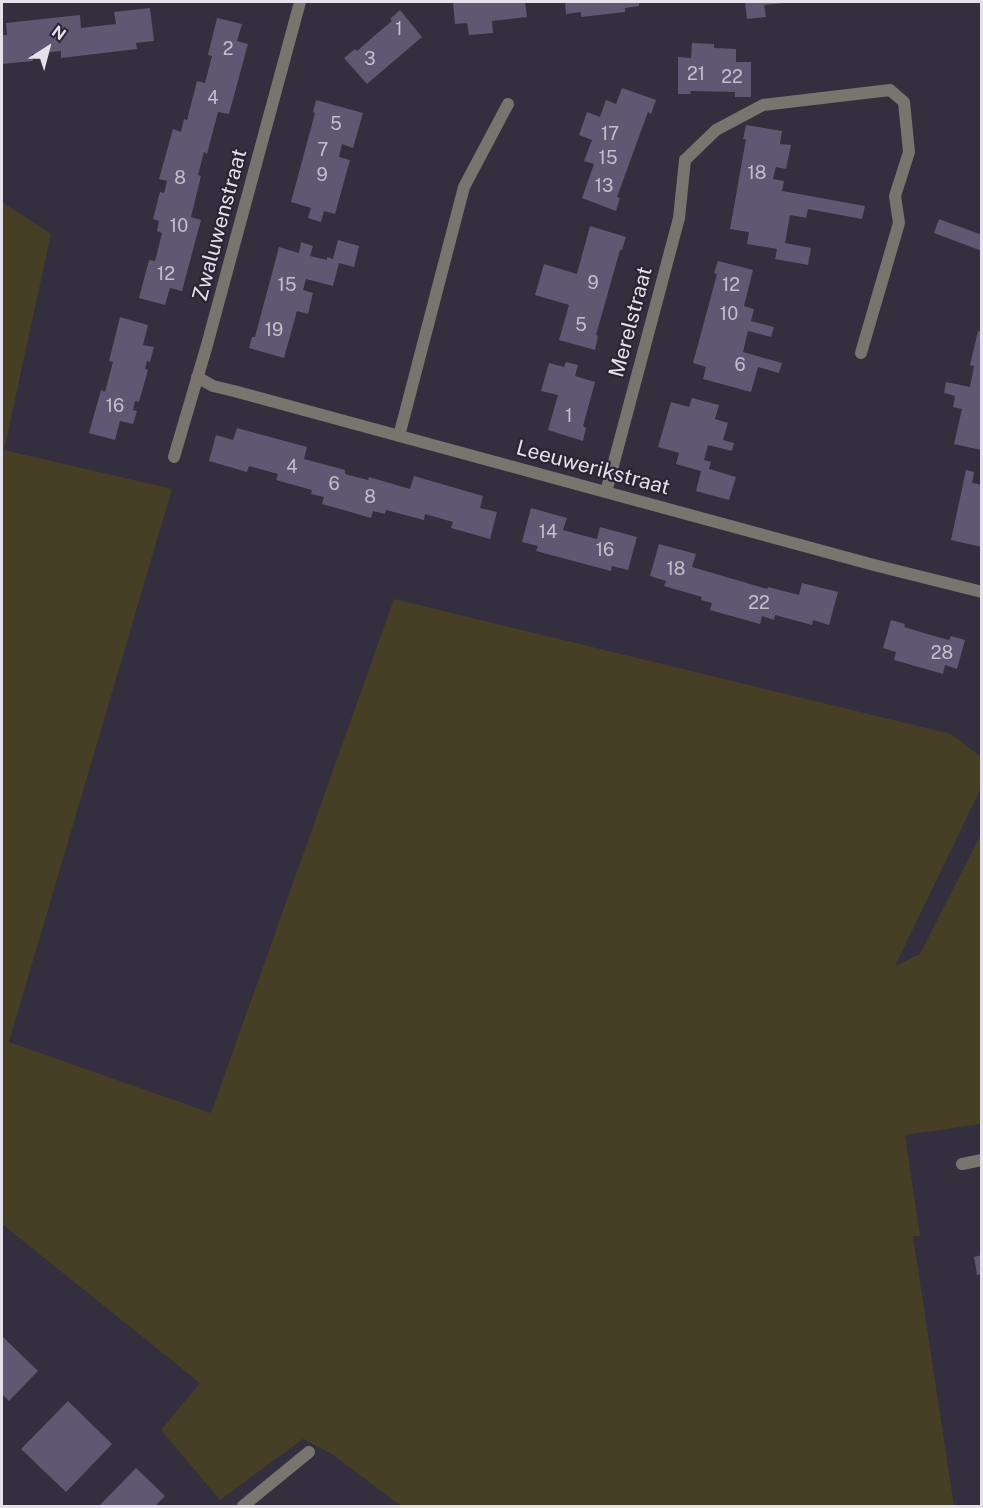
<!DOCTYPE html>
<html>
<head>
<meta charset="utf-8">
<style>
  body { margin:0 }
  #map { position:relative; width:983px; height:1508px; overflow:hidden; background:#332f3e; font-family:"Public Sans",sans-serif }
  canvas { display:block }
  .frame { position:absolute; inset:0; border:3px solid #e4e1eb; pointer-events:none }
  .north { position:absolute; left:18px; top:18px; width:60px; height:60px; -webkit-text-stroke:4px #292534; paint-order:stroke; rotate:36deg; font-size:16px; font-weight:700; line-height:24px; text-align:center; color:#e4e1eb }
  .north::after { content:''; display:block; margin:auto; width:21px; height:27px; background:#e4e1eb; clip-path:polygon(50% 0,100% 100%,50% 72%,0 100%) }
</style>
</head>
<body>
<div id="map">
<canvas width="983" height="1508"></canvas>
<div class="frame"></div>
<div class="north">N</div>
</div>
<script>
const g = document.querySelector('canvas').getContext('2d');
g.lineJoin = 'round';
function fill(path, color) { g.fillStyle = color; g.fill(path, 'evenodd'); }
const shape = rows => new Path2D(rows.map(r => 'M' + r).join(''));
function trace(path, color, width, dash) { g.strokeStyle = color; g.lineWidth = width; g.lineCap = dash ? 'butt' : 'round'; g.setLineDash(dash || []); g.stroke(path); }
function write(font, color, halo, rows, align = 'center') {
  g.font = font + ' "Public Sans",sans-serif'; g.lineWidth = 4.5; g.setLineDash([]); g.textBaseline = 'middle'; g.strokeStyle = halo; g.fillStyle = color; for (const [text, x, y, turn = 0] of rows) {
    g.save(); g.translate(x, y); g.rotate((+turn || 0) * Math.PI / 180); g.textAlign = isNaN(turn) ? turn : align; if (halo) g.strokeText(text, 0, 0); g.fillText(text, 0, 0); g.restore();
  }
}
fill(shape([
  [2,202,51,234,4,450,172,489,9,1042,211,1113,394,599,951,734,981,757,981,788,895,966,920,954,981,834,981,1124,905,1135,920,1236,913,1236,954,1506,401,1506,332,1454,303,1439,220,1500,161,1430,200,1383,2,1224]
]), '#463e25');
fill(shape([
  [453,2,525,2,527,17,492,21,493,33,469,35,467,23,455,24],
  [565,2,639,2,639,6,625,8,625,12,581,17,581,12,566,14],
  [745,2,783,2,784,3,764,5,766,17,747,19],
  [150,8,154,41,136,43,137,49,61,58,61,51,32,54,33,61,2,64,2,35,7,35,6,23,80,15,81,28,98,26,116,24,114,12],
  [400,10,422,37,367,84,344,58,355,49,357,51,374,36,392,21,390,19],
  [217,18,242,24,237,41,248,44,229,114,218,112,207,154,204,152,198,175,201,176,191,217,201,220,182,291,170,288,165,305,139,298,149,260,155,261,162,233,157,231,159,221,153,219,160,192,164,193,167,181,159,179,173,129,181,132,184,119,187,120,197,81,205,83,212,56,208,55],
  [692,43,714,44,714,48,736,49,736,62,751,62,751,97,735,97,735,92,690,91,691,94,678,94,678,57,691,58],
  [622,88,656,100,651,114,648,112,617,197,620,198,616,211,582,198,594,164,584,161,592,140,579,135,587,112,600,117,606,100,616,104],
  [316,100,363,113,353,148,342,144,339,157,350,160,335,214,324,211,321,222,308,218,311,208,291,202,315,113,313,112],
  [746,125,782,131,780,144,791,145,786,169,776,167,773,179,784,181,782,191,865,206,862,219,808,209,806,218,790,215,785,243,811,248,808,265,775,259,777,249,747,244,749,232,730,229,746,139,743,139],
  [939,219,982,235,982,251,934,233],
  [590,226,626,237,622,250,620,250,596,335,598,336,595,350,559,340,569,305,535,295,544,264,577,274],
  [338,240,359,246,354,267,339,263,333,286,306,279,303,290,313,293,308,314,297,311,284,358,249,348,252,337,255,337,279,247,299,253,301,242,313,246,310,256,327,260,327,257,333,259],
  [718,261,753,270,744,306,754,309,751,321,774,327,771,337,748,331,743,352,782,363,779,373,758,367,751,392,703,379,706,367,693,363,717,274,714,273],
  [120,317,148,325,143,345,154,347,150,362,147,361,145,369,148,370,139,402,135,401,133,410,137,411,133,424,120,421,115,440,89,433,101,390,105,392,113,362,109,361],
  [978,331,982,332,981,450,954,444,962,409,953,407,955,396,944,393,946,382,970,387,974,366,970,365],
  [566,362,578,365,575,376,595,382,583,426,586,428,583,441,548,430,558,395,541,391,549,363,564,367],
  [692,398,719,405,715,419,728,423,723,440,734,443,732,451,708,445,704,460,711,462,709,469,736,477,729,500,696,491,701,471,676,464,679,453,658,447,671,402,689,407],
  [237,428,307,447,304,459,345,470,345,474,368,480,369,477,410,489,414,476,483,496,480,508,497,512,490,539,451,528,453,522,425,514,424,520,386,510,385,514,373,511,371,518,347,511,322,504,324,497,311,494,312,490,276,480,278,474,249,466,247,472,209,461,216,435,233,440],
  [966,470,974,472,972,483,982,485,982,547,951,540],
  [531,508,567,518,563,530,581,535,597,539,600,527,637,537,628,570,612,566,611,571,536,551,538,546,522,542],
  [659,544,696,554,692,567,767,589,768,587,799,595,802,583,838,592,829,625,813,620,812,625,775,615,774,620,762,616,760,624,710,610,712,603,701,600,702,597,664,586,666,581,650,576],
  [891,620,905,624,904,627,927,634,949,640,951,636,965,640,957,669,945,665,943,674,894,660,896,652,883,648],
  [982,1255,982,1274,977,1275,974,1257],
  [2,1336,38,1371,9,1401,2,1394],
  [68,1401,112,1444,66,1492,21,1449],
  [136,1468,165,1496,155,1506,99,1506]
]), '#5f5872');
trace(shape([
  [685,160,716,130,763,105,890,90,904,102,909,152,895,196,899,223,861,353],
  [399,436,464,187,508,104]
]), '#77756d', 12);
trace(shape([
  [197,377,213,386,234,391,874,565,982,592],
  [174,457,207,345,300,2],
  [606,492,679,218,685,160],
  [962,1164,982,1160],
  [243,1506,309,1452]
]), '#77756d', 12);
write('18px', '#c3bfcd', null, [
  ["1",399,29],
  ["2",228,49],
  ["3",370,59],
  ["21",696,74],
  ["22",732,77],
  ["4",213,98],
  ["5",336,124],
  ["17",610,134],
  ["7",323,150],
  ["15",608,158],
  ["18",757,173],
  ["9",322,175],
  ["8",180,178],
  ["13",604,186],
  ["10",179,226],
  ["12",166,274],
  ["9",593,283],
  ["15",287,285],
  ["12",731,285],
  ["10",729,314],
  ["5",581,325],
  ["19",274,330],
  ["6",740,365],
  ["16",115,406],
  ["1",569,416],
  ["4",292,467],
  ["6",334,484],
  ["8",370,497],
  ["14",548,532],
  ["16",605,550],
  ["18",676,569],
  ["22",759,603],
  ["28",942,653]
]);
write('21px', '#e4e1eb', '#292534', [
  ["Zwaluwenstraat",220,225,-75],
  ["Merelstraat",631,322,-75],
  ["Leeuwerikstraat",593,468,15]
]);
</script>
</body>
</html>
